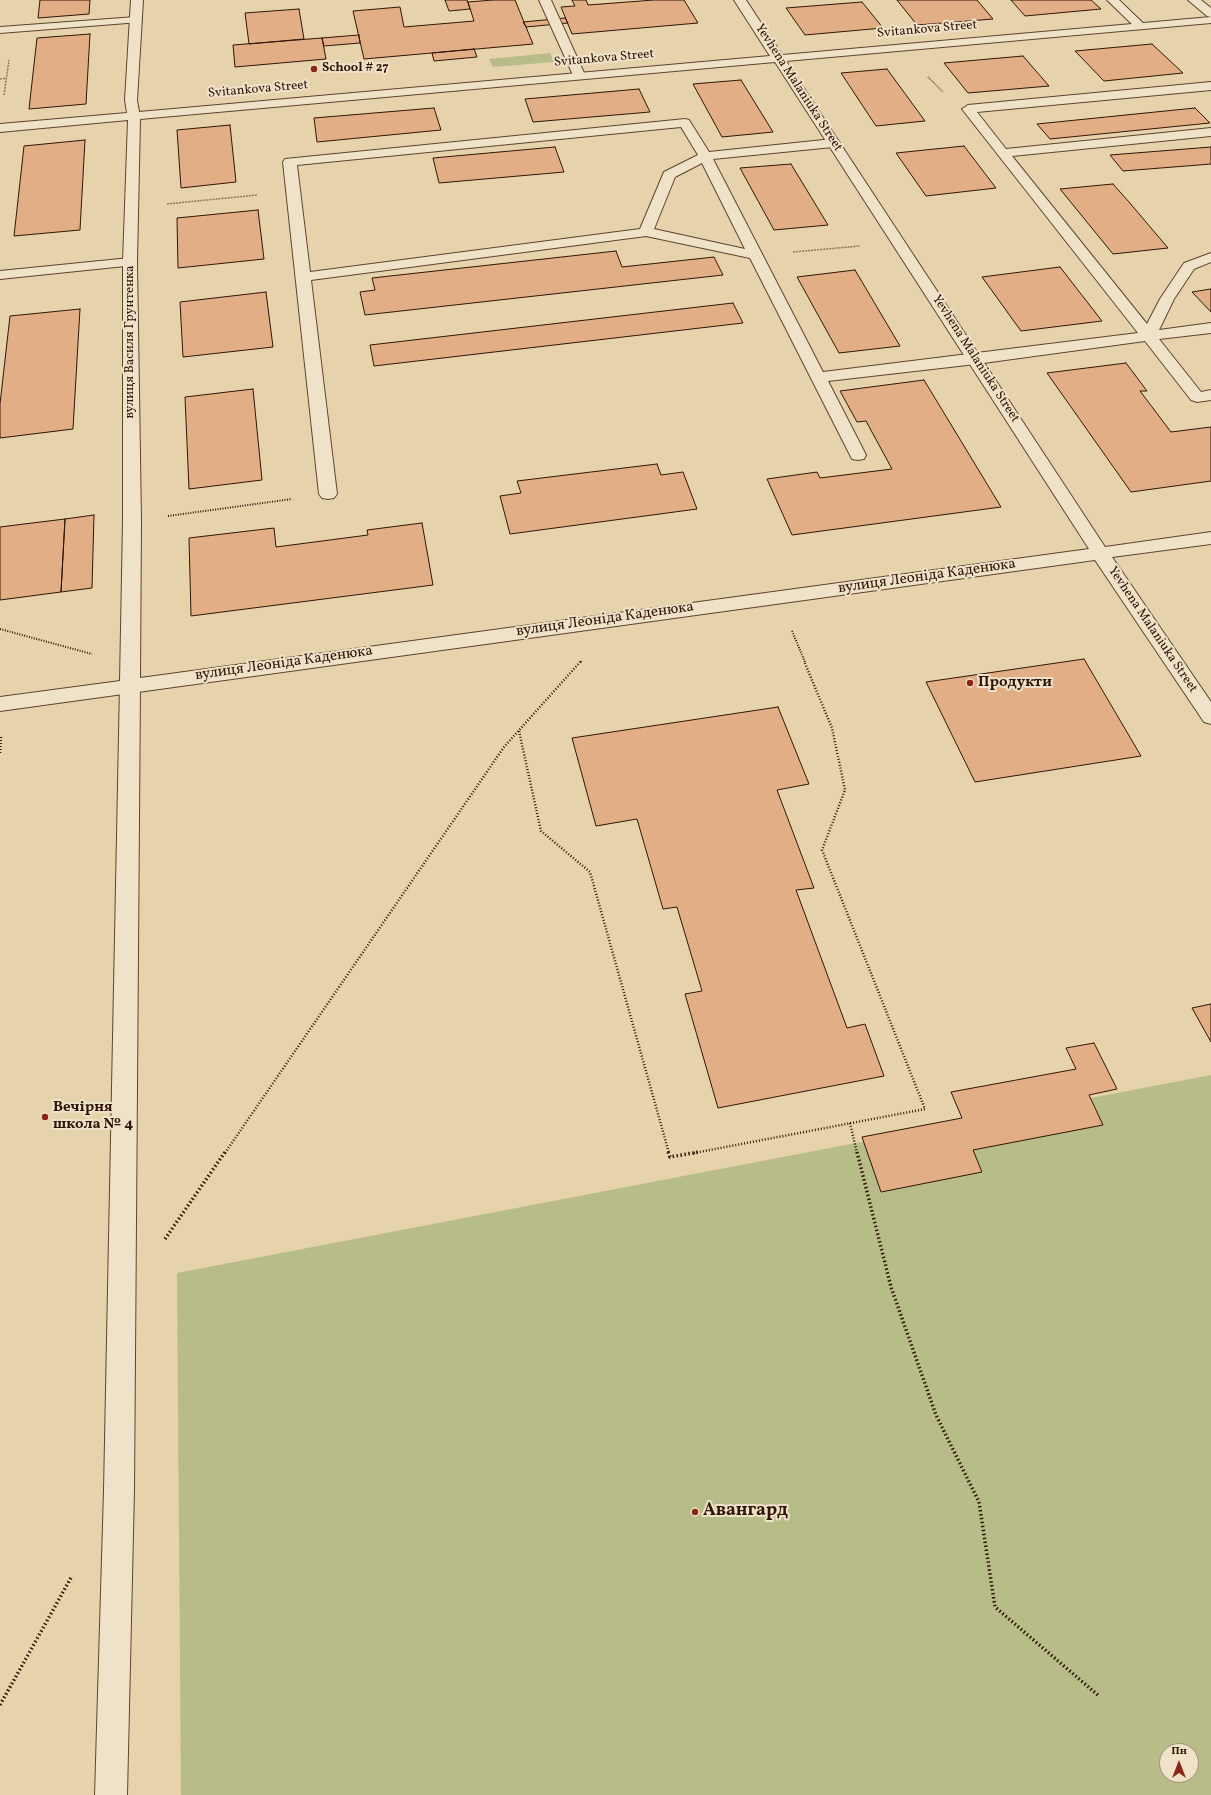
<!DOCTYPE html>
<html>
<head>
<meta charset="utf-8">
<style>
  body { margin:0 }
  #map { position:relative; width:1211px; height:1795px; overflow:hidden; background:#e7d3ab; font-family:Vollkorn,serif }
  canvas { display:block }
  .north { position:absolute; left:1159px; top:1743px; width:40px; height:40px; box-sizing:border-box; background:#efe2c8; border:1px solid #a3907b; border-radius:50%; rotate:0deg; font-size:11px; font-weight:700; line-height:16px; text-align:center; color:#311507 }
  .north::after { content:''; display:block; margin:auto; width:14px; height:18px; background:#8f2418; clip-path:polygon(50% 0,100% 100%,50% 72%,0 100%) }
</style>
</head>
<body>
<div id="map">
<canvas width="1211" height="1795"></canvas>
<div class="north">Пн</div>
</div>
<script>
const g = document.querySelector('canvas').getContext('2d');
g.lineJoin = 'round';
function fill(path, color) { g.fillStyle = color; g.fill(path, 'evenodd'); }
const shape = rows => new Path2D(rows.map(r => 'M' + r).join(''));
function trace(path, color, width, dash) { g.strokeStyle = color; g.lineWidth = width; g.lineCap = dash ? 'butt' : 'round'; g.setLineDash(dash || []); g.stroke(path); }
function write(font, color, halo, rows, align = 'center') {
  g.font = font + ' Vollkorn,serif'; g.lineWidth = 4; g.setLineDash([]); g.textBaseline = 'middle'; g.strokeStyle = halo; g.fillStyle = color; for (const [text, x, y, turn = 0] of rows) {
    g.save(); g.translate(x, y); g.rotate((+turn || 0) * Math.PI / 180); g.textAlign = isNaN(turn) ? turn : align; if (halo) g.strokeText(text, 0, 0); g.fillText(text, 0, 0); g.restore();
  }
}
fill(shape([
  [550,53,554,62,493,67,489,59],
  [1211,1075,1211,1795,181,1795,177,1273],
  [1167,1751,1191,1751,1191,1775,1167,1775]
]), '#b7bc88');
const building = shape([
  [40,0,90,0,89,14,38,18,40,0],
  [445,0,467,0,470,9,449,11,445,0],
  [493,0,515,0,533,44,364,59,353,11,400,7,404,27,474,21,468,2,493,0],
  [572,0,586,0,588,5,654,0,684,0,698,23,572,34,561,7,575,6,572,0],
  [897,0,977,0,993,19,917,25,897,0],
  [1011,0,1091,0,1101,9,1025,16,1011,0],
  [862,2,883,28,805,35,786,8,862,2],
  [299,9,304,39,249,44,245,13,299,9],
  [565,18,568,23,526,27,523,22,565,18],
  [90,34,86,104,29,109,37,38,90,34],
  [359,35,360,43,324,46,322,38,359,35],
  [322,38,326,59,235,67,233,45,322,38],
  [1152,44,1183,73,1104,81,1075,51,1152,44],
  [474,49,477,57,434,61,432,53,474,49],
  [1023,56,1049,86,968,93,944,63,1023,56],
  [887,69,898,84,925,121,876,126,841,73,887,69],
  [741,80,773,132,722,137,693,84,741,80],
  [639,89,650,112,533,122,525,99,639,89],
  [434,108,441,130,317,142,314,118,434,108],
  [1195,108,1210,123,1050,139,1037,124,1195,108],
  [230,125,236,182,181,188,177,130,230,125],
  [85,140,80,230,14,236,24,146,85,140],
  [964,146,996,188,926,196,896,153,964,146],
  [555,147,564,172,439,183,433,158,555,147],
  [1211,147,1211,164,1123,171,1110,155,1211,147],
  [791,164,828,225,774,230,740,168,791,164],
  [1113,184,1129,202,1168,248,1113,254,1060,189,1113,184],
  [258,210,264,259,178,268,177,218,258,210],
  [616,251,622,267,714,257,723,275,365,315,360,292,375,290,372,278,616,251],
  [1060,267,1102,321,1021,331,982,277,1060,267],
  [855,270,900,346,839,353,797,277,855,270],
  [1211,289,1211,312,1192,292,1211,289],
  [266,292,273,347,183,357,180,302,266,292],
  [733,303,743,323,374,366,370,345,733,303],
  [80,309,73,429,0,438,0,404,10,316,80,309],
  [1126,363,1147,391,1140,391,1171,432,1211,427,1211,481,1131,492,1047,373,1126,363],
  [924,380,1001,507,792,535,767,479,817,472,820,478,892,469,866,421,857,422,840,391,924,380],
  [253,389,262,480,189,489,185,397,253,389],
  [657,464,661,475,683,472,697,509,510,534,500,496,521,493,517,481,657,464],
  [94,515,92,588,61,592,65,519,94,515],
  [65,519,61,592,0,600,0,527,65,519],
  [422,523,433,585,191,616,189,538,274,528,276,547,368,535,367,530,422,523],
  [1084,659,1141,756,975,782,926,682,1084,659],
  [778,707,809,784,777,790,814,888,796,890,847,1028,865,1024,884,1076,718,1108,685,994,702,991,677,907,663,909,637,819,596,826,572,738,778,707],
  [1211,1004,1211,1042,1192,1008,1211,1004],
  [1094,1043,1117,1089,1089,1095,1103,1125,973,1150,982,1172,881,1192,862,1137,962,1118,951,1092,1076,1069,1066,1048,1094,1043]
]);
fill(building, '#e1ae86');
trace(building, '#311507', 1);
const lane = shape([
  [539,0,551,0,585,75,583,78,575,78,573,75,539,0],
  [1107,0,1119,0,1144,24,1146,26,1144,28,1136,28,1107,0],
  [1188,0,1201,0,1211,8,1211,17,1207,16,1188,0],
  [136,17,142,20,140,22,0,33,0,27,136,17],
  [1211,82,1211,90,977,112,1006,149,1211,128,1211,136,1012,156,1147,324,1160,299,1184,263,1211,253,1211,262,1194,269,1174,299,1159,330,1211,323,1211,333,1159,339,1201,392,1211,390,1211,400,1197,402,1191,400,1145,341,976,364,828,381,866,455,864,459,858,460,852,459,750,258,646,236,311,280,337,494,334,498,328,499,322,498,319,494,283,162,285,159,685,119,689,120,709,152,833,139,838,140,839,143,833,147,713,159,823,372,1138,333,962,109,968,105,1211,82],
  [681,127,698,155,664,172,640,229,310,272,297,165,681,127],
  [702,163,745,249,654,229,675,177,702,163],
  [130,258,135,259,137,262,135,265,0,279,0,271,130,258],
  [130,677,137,679,140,684,134,1490,127,1795,95,1795,104,1490,120,684,123,679,130,677]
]);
const street = shape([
  [131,0,143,0,137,100,139,112,770,56,734,0,746,0,782,55,1211,17,1211,23,786,61,1105,547,1211,532,1211,544,1112,557,1211,702,1211,724,1204,722,1095,560,0,711,0,697,120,681,123,521,123,262,128,120,0,132,0,124,127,113,125,100,131,0],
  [775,62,1089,549,140,678,141,521,137,262,140,119,775,62]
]);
trace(lane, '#5e4430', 2);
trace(street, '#5e4430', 2);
trace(shape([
  [928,77,943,92],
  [0,79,6,78],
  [4,95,9,60],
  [167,204,257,195],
  [793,252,860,246]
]), '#311507', 1.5, [0.5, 1]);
trace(shape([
  [168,516,292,499],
  [0,629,92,654],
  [792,631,805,662],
  [581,662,582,660]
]), '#311507', 2, [1, 1.5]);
trace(shape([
  [519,731,541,831,590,872,669,1153],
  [0,753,1,737],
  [850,1123,857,1153],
  [225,1153,504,747,581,661],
  [694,1153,925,1109,822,850,845,790,832,728,804,661]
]), '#311507', 2.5, [1, 2]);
trace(shape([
  [668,1152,670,1157,699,1152],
  [857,1152,891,1287,936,1415,979,1502,995,1607,1099,1696],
  [165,1239,225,1152],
  [0,1705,72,1576]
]), '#311507', 3.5, [1.5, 2.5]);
fill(lane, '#efe2c8');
fill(street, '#efe2c8');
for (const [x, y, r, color] of [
  [314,69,4,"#8f2418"],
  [970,683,4,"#8f2418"],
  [45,1117,4,"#8f2418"],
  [695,1512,4,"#8f2418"]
]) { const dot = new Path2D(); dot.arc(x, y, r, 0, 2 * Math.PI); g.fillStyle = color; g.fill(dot); trace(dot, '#efe2c8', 1.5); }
write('13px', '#311507', '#efe2c8', [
  ["Svitankova Street",927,30,-5],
  ["Svitankova Street",604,59,-5],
  ["Yevhena Malaniuka Street",798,88,57],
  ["Svitankova Street",258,90,-5],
  ["вулиця Василя Грунтенка",131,342,-90],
  ["Yevhena Malaniuka Street",975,359,57],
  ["Yevhena Malaniuka Street",1152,630,56]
]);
write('bold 13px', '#311507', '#efe2c8', [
  ["School # 27",322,69]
], 'left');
write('15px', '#311507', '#efe2c8', [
  ["вулиця Леоніда Каденюка",927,577,-8],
  ["вулиця Леоніда Каденюка",605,620,-8],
  ["вулиця Леоніда Каденюка",284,664,-8]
]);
write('bold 15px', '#311507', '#efe2c8', [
  ["Продукти",978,683],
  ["Вечірня",53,1108],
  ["школа № 4",53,1125]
], 'left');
write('bold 18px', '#311507', '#efe2c8', [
  ["Авангард",703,1512]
], 'left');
</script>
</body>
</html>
